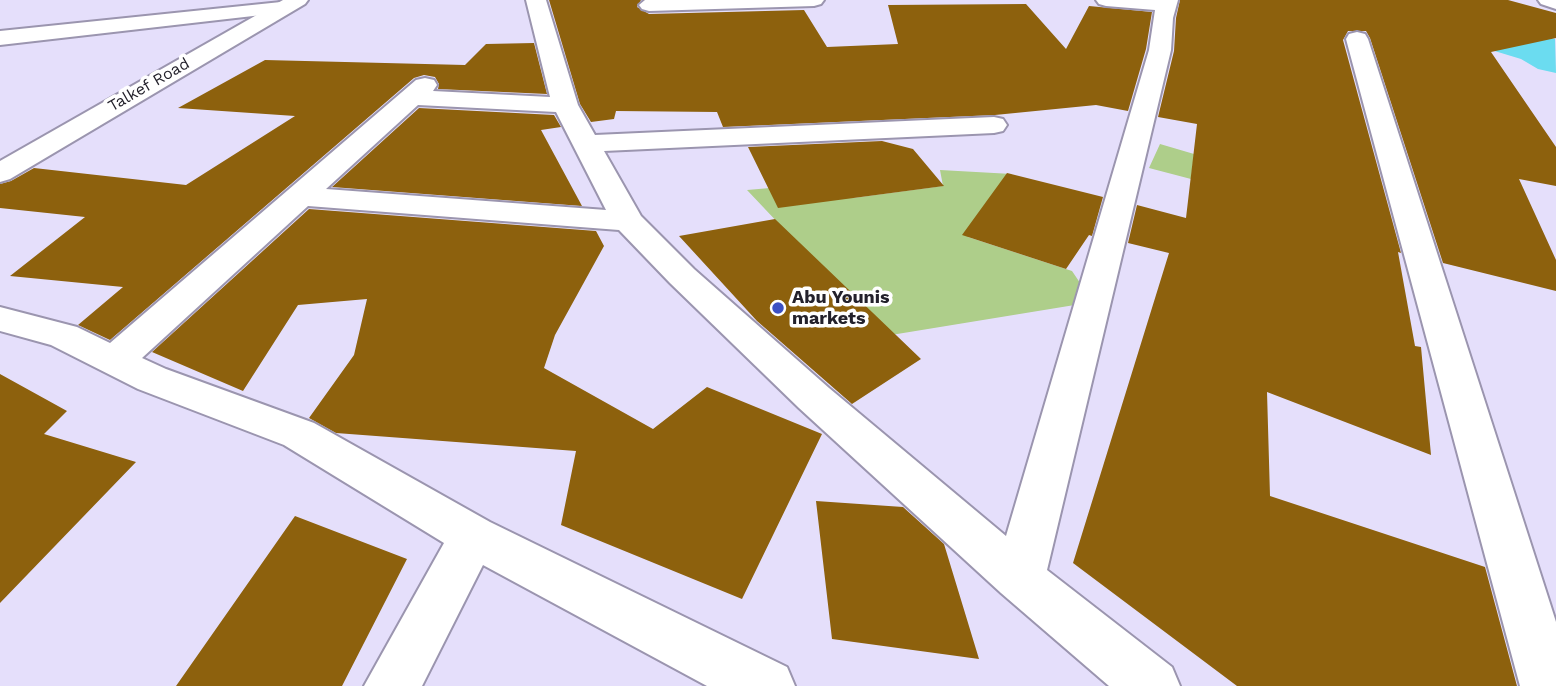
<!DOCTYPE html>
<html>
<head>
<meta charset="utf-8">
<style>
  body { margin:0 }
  canvas { display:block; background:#e5dffb }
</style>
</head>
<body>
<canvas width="1556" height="686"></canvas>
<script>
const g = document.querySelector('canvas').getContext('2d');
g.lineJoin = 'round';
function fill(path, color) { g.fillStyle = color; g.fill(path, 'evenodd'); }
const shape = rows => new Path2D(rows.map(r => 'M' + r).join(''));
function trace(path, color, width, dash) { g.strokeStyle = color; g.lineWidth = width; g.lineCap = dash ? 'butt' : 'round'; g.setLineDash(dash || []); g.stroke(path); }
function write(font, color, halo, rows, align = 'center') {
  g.font = font + ' "Work Sans",sans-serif'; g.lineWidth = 7; g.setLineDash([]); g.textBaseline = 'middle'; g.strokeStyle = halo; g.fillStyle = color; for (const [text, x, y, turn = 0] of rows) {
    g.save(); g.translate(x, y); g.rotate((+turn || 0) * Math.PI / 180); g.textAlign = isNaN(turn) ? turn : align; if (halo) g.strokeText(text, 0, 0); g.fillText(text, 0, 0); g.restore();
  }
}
fill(shape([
  [1160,144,1194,154,1191,179,1149,168],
  [940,170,1012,174,968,237,1072,271,1093,302,885,336,747,190,839,182,853,198,943,186]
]), '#aece8a');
fill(shape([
  [1349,0,1419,0,1555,39,1556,73,1538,69,1521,59,1356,9,1349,0]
]), '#6bdcf0');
fill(shape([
  [549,0,641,0,637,7,649,14,804,10,827,47,898,44,888,5,1026,4,1066,49,1089,6,1152,12,1146,49,1128,111,1096,105,995,115,723,127,717,112,616,111,614,119,591,122,580,104],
  [1180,0,1508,0,1556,13,1556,38,1491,52,1556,147,1556,186,1519,179,1556,260,1556,291,1443,263,1370,38,1366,31,1348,31,1343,40,1401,253,1398,252,1415,346,1421,347,1431,455,1267,392,1270,496,1485,567,1517,686,1237,686,1073,563,1169,253,1128,243,1137,205,1186,218,1197,124,1158,117,1174,51,1176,18],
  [534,43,547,94,438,89,439,84,435,77,424,75,414,78,110,340,78,325,123,287,10,276,85,217,0,208,0,184,11,181,34,168,186,185,295,116,178,108,265,60,465,65,486,44],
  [419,108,554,115,561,127,541,130,582,206,332,187],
  [882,141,913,149,944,186,778,208,748,147],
  [1007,173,1103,197,1092,236,1089,235,1066,269,962,235],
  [309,209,596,231,604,246,555,335,544,368,653,429,707,387,822,434,742,599,561,525,576,451,336,433,309,418,354,355,367,299,298,305,243,391,152,352],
  [775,219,921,359,852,404,757,321,679,236],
  [0,374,67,411,44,434,136,462,0,603],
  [816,501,903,507,944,544,979,659,832,639],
  [295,516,407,559,342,686,176,686]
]), '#8d610d');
const street = shape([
  [526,0,546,0,578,105,595,135,994,117,1003,119,1007,125,1003,131,994,133,604,151,641,216,694,269,829,388,1006,536,1149,50,1155,10,1106,6,1099,4,1096,0,1178,0,1173,18,1171,50,1047,570,1172,667,1180,686,1109,686,1001,593,799,408,670,283,619,230,308,206,142,358,166,369,314,423,490,522,787,667,795,686,707,686,483,565,422,686,364,686,444,543,284,445,138,389,51,345,0,331,0,307,77,327,110,343,416,80,425,78,434,80,437,85,433,91,550,97,526,0],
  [418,105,556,112,606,210,326,189,418,105],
  [645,0,824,0,821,4,814,6,649,11,642,9,639,5,645,0],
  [281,2,288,4,291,8,288,12,0,45,0,31,281,2],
  [1357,32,1365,34,1368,39,1556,622,1556,686,1520,686,1346,39,1349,34,1357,32]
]);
const primary = shape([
  [283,0,308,0,305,4,10,179,0,182,0,161,283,0]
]);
const highway = shape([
  [1538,0,1556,0,1556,9,1541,4,1538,0]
]);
trace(street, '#9b95af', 4);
trace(primary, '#9b95af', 4);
trace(highway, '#9b95af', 4);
fill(street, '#fff');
fill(primary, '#fff');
fill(highway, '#fff');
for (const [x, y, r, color] of [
  [778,308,7,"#3c50c3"]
]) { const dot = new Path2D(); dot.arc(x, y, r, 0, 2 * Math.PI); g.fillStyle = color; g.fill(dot); trace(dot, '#fff', 2.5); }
write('16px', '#23212b', '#fff', [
  ["Talkef Road",149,85,-30]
]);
write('bold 18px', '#23212b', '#fff', [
  ["Abu Younis",792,298],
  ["markets",792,319]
], 'left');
</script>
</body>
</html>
